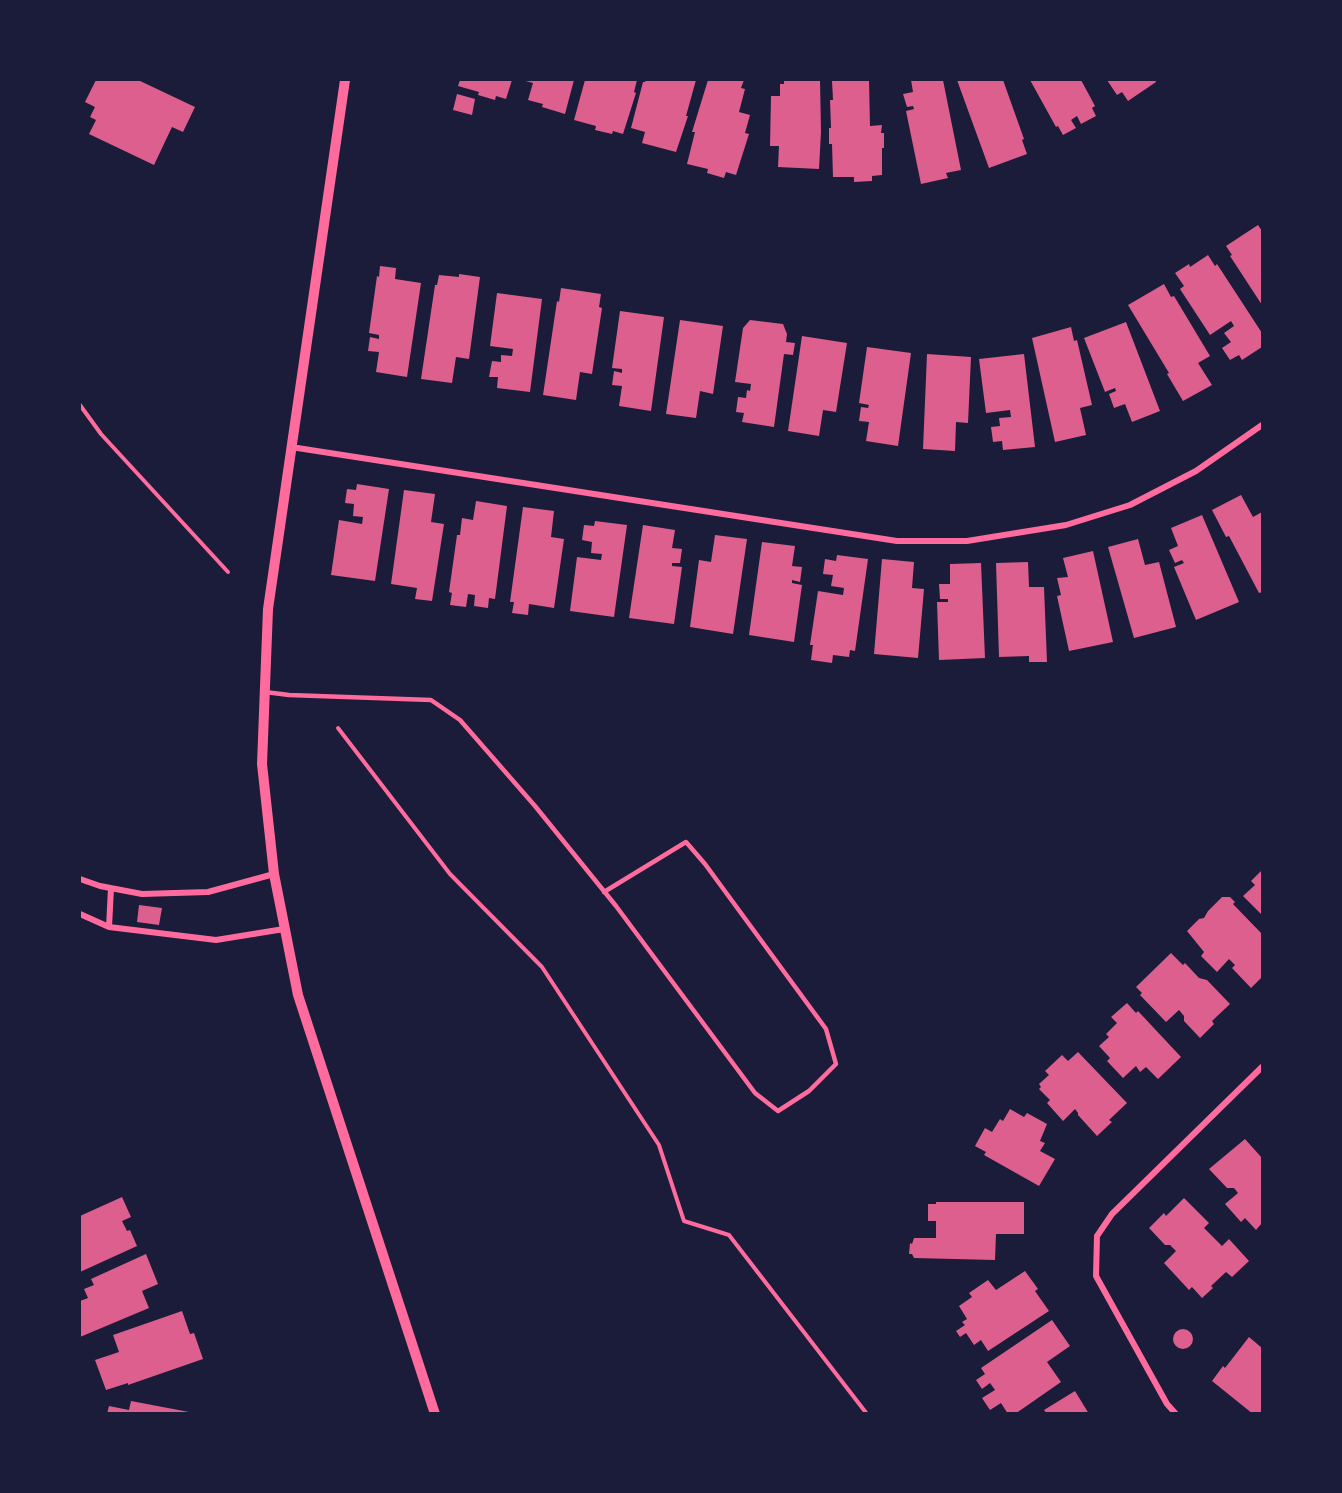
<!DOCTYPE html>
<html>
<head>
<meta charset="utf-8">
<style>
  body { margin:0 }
  #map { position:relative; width:1342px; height:1493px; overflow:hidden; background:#1b1b3a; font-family:Georgia,serif }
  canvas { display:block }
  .frame { position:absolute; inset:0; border:81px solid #1b1b3a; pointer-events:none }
</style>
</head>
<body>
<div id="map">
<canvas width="1342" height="1493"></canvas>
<div class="frame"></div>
</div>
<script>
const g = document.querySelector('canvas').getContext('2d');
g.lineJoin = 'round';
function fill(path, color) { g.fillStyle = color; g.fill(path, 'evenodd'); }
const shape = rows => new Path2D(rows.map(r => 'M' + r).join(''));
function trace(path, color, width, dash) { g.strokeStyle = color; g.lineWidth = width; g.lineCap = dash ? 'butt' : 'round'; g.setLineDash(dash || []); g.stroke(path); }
fill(shape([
  [96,80,138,80,195,107,183,132,172,127,154,165,89,134,96,120,90,117,95,107,85,102],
  [460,80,512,80,506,99,496,96,495,100,478,95,479,92,458,86],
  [522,80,574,80,565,114,542,107,543,104,528,100,533,83],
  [585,80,637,80,634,92,636,93,623,134,613,131,612,134,595,130,596,126,574,120],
  [646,80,696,80,686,116,688,116,676,152,642,143,645,132,631,128,643,82,645,82],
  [708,80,744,80,741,88,745,89,739,112,750,115,745,133,749,134,736,175,726,172,724,178,707,173,708,169,687,164,695,132,692,132],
  [784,80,820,80,821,132,819,169,778,167,779,146,770,146,771,96,780,96,780,84,784,84],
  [869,80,870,126,882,125,881,133,884,133,884,148,882,148,882,175,872,176,872,181,854,182,854,177,833,177,832,144,829,144,829,128,831,128,830,100,833,100,832,81],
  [911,80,943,80,961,170,946,173,948,178,921,184,906,111,914,109,913,106,907,107,903,94,913,92],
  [957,80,1003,80,1024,139,1022,140,1027,154,989,168],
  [1030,80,1081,80,1095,106,1092,108,1096,116,1081,124,1077,116,1071,120,1076,128,1063,135,1058,126,1056,127],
  [1107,80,1155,80,1156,82,1128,101,1122,92,1117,95],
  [457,94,475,99,472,115,453,110],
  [1258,225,1262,231,1262,305,1230,256,1232,255,1226,246],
  [1208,255,1215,266,1217,264,1262,333,1262,347,1242,360,1239,355,1230,360,1222,348,1231,342,1224,333,1234,326,1231,321,1210,335,1180,289,1184,286,1175,273,1189,264,1190,267],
  [380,266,396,268,395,279,421,283,407,377,376,372,379,352,368,351,370,337,379,339,379,335,369,333,377,276,379,277],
  [459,274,480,277,469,359,456,357,452,383,421,379,435,285,437,285,439,275,459,277],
  [1164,284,1171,297,1174,296,1210,356,1198,363,1212,385,1183,401,1167,374,1169,373,1128,305],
  [561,288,601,294,599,307,602,308,592,374,580,372,576,400,543,395,557,301,559,302],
  [497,293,542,299,530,392,497,388,498,377,489,377,492,361,501,362,501,355,512,356,513,349,490,346],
  [620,311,664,317,651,411,619,406,622,386,612,385,614,371,622,373,622,369,612,368],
  [680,320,723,326,713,394,700,391,696,418,666,414],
  [750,320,783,324,787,334,786,342,795,343,793,355,784,354,774,427,742,422,744,413,736,412,738,397,746,398,747,390,750,391,751,384,735,382,743,328],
  [1126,322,1160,411,1132,422,1125,404,1114,408,1109,394,1116,391,1115,388,1105,392,1084,338],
  [1071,327,1074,341,1077,340,1092,405,1080,408,1086,435,1055,442,1032,338],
  [802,336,847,343,836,412,823,410,819,436,788,431],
  [867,347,911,353,898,446,866,441,869,422,859,421,861,407,868,408,869,405,859,403],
  [927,354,971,357,968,423,956,422,955,451,923,449],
  [1024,354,1035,447,1003,450,1002,441,993,442,991,427,1000,426,999,418,1011,417,1010,410,986,413,979,359],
  [357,484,389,489,375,581,331,575,339,520,362,524,363,517,353,516,354,504,345,503,347,489,356,490],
  [404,490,435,494,431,522,444,524,432,601,415,599,417,588,391,584],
  [1241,495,1253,517,1262,512,1262,592,1259,593,1229,536,1226,537,1212,510],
  [476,501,507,506,495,599,489,598,488,608,474,606,475,595,468,594,466,607,450,605,452,593,449,592,457,535,460,535,462,518,473,520],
  [523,507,554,511,551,537,564,539,554,608,529,604,528,615,512,613,514,602,510,602],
  [1202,515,1239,602,1196,620,1174,567,1184,563,1182,560,1175,563,1169,550,1178,546,1171,528],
  [595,521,627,525,614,617,570,611,577,557,601,560,602,554,591,553,592,542,582,540,584,525,594,526],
  [643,525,675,530,672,548,682,549,680,563,672,563,672,566,682,567,674,624,629,618],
  [715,535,747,539,733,634,690,627,699,560,711,562],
  [1138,539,1145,565,1159,562,1176,627,1134,638,1108,547],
  [762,542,795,546,792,566,802,567,800,582,792,580,792,583,802,585,794,642,749,635],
  [1093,551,1113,642,1069,651,1057,596,1061,595,1057,578,1068,577,1063,558],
  [837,555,868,559,855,651,850,650,849,657,833,655,832,663,811,660,813,645,810,645,818,591,843,595,844,588,831,586,833,575,823,574,825,559,836,561],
  [882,559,914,562,912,588,924,589,918,658,874,654],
  [1028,562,1029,587,1044,587,1047,662,1029,662,1029,656,999,657,996,563],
  [981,563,985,658,939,660,937,602,948,602,948,599,940,599,939,584,950,584,950,564],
  [1262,870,1262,915,1243,896,1255,885,1251,881],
  [1222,897,1230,897,1235,902,1233,904,1262,934,1262,977,1251,988,1232,968,1235,965,1229,959,1217,972,1201,956,1204,952,1187,931,1199,919,1204,918,1208,911],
  [139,905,162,908,159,925,137,922],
  [1171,953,1183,965,1185,963,1199,978,1207,980,1230,1004,1212,1021,1214,1024,1200,1038,1184,1021,1184,1016,1179,1010,1166,1022,1140,995,1142,993,1136,987],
  [1127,1003,1136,1013,1138,1011,1181,1057,1158,1079,1146,1067,1140,1072,1136,1066,1123,1078,1107,1061,1110,1058,1099,1046,1109,1037,1106,1034,1117,1023,1111,1017],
  [1078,1052,1127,1103,1109,1120,1112,1122,1097,1136,1078,1115,1078,1113,1075,1109,1063,1121,1047,1103,1050,1100,1039,1089,1041,1087,1039,1084,1049,1075,1045,1071,1062,1055,1068,1061],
  [1010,1109,1024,1117,1027,1113,1047,1124,1040,1141,1045,1143,1040,1151,1055,1159,1039,1186,984,1155,986,1152,975,1146,985,1128,992,1132,1000,1119,1003,1121],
  [1245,1139,1262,1158,1262,1223,1256,1230,1245,1218,1241,1222,1225,1204,1238,1193,1234,1188,1227,1188,1209,1169],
  [122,1197,131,1217,122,1221,127,1231,130,1230,137,1246,80,1272,80,1216],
  [1184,1198,1209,1223,1204,1228,1222,1246,1229,1239,1249,1261,1232,1277,1226,1272,1211,1286,1213,1288,1202,1298,1192,1287,1189,1290,1164,1263,1176,1251,1170,1245,1165,1245,1149,1228,1164,1213,1166,1216],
  [936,1202,1024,1202,1024,1234,996,1234,995,1260,914,1258,912,1254,909,1254,910,1243,912,1244,914,1238,936,1238,936,1221,928,1221,928,1204,936,1204],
  [146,1254,158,1284,142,1291,149,1308,80,1337,80,1301,88,1298,84,1289,94,1285,91,1279],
  [1025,1271,1038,1289,1035,1291,1049,1311,988,1351,981,1340,974,1345,966,1333,960,1337,956,1331,965,1325,962,1322,967,1319,959,1306,972,1297,969,1293,988,1280,996,1290],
  [182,1311,190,1334,194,1333,203,1359,128,1385,128,1383,106,1390,95,1360,119,1352,113,1335],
  [1052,1320,1070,1346,1047,1362,1061,1382,1015,1414,1008,1414,1001,1403,990,1410,982,1398,995,1390,990,1383,982,1389,976,1380,985,1374,981,1368],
  '1173 1339a10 10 0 1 1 20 0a10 10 0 1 1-20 0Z',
  [1249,1337,1262,1348,1262,1414,1253,1414,1212,1381,1223,1366,1225,1368],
  [1075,1391,1089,1414,1047,1414,1044,1410],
  [131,1401,189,1412,189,1414,107,1414,109,1406,129,1410]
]), '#dd5f8e');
trace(shape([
  [80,405,101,434,228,572],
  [338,728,450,874,542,967,659,1145,684,1221,729,1235,867,1414]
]), '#ff6b9d', 4);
trace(shape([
  [265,692,289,695,431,700,460,720,535,806,616,906,755,1093,778,1111,809,1091,836,1064,826,1029,705,864,686,842,604,892]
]), '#ff6b9d', 4.5);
trace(shape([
  [291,447,897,541,967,541,1066,525,1130,505,1196,471,1262,425],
  [80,879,100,886,142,894,208,892,274,874],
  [80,914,109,927,216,940,284,929],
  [109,927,111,888],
  [1176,1414,1167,1404,1096,1276,1097,1236,1112,1214,1262,1067]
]), '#ff6b9d', 6);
trace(shape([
  [345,80,268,609,262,764,274,874,298,995,435,1414]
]), '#ff6b9d', 10);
</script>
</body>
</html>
